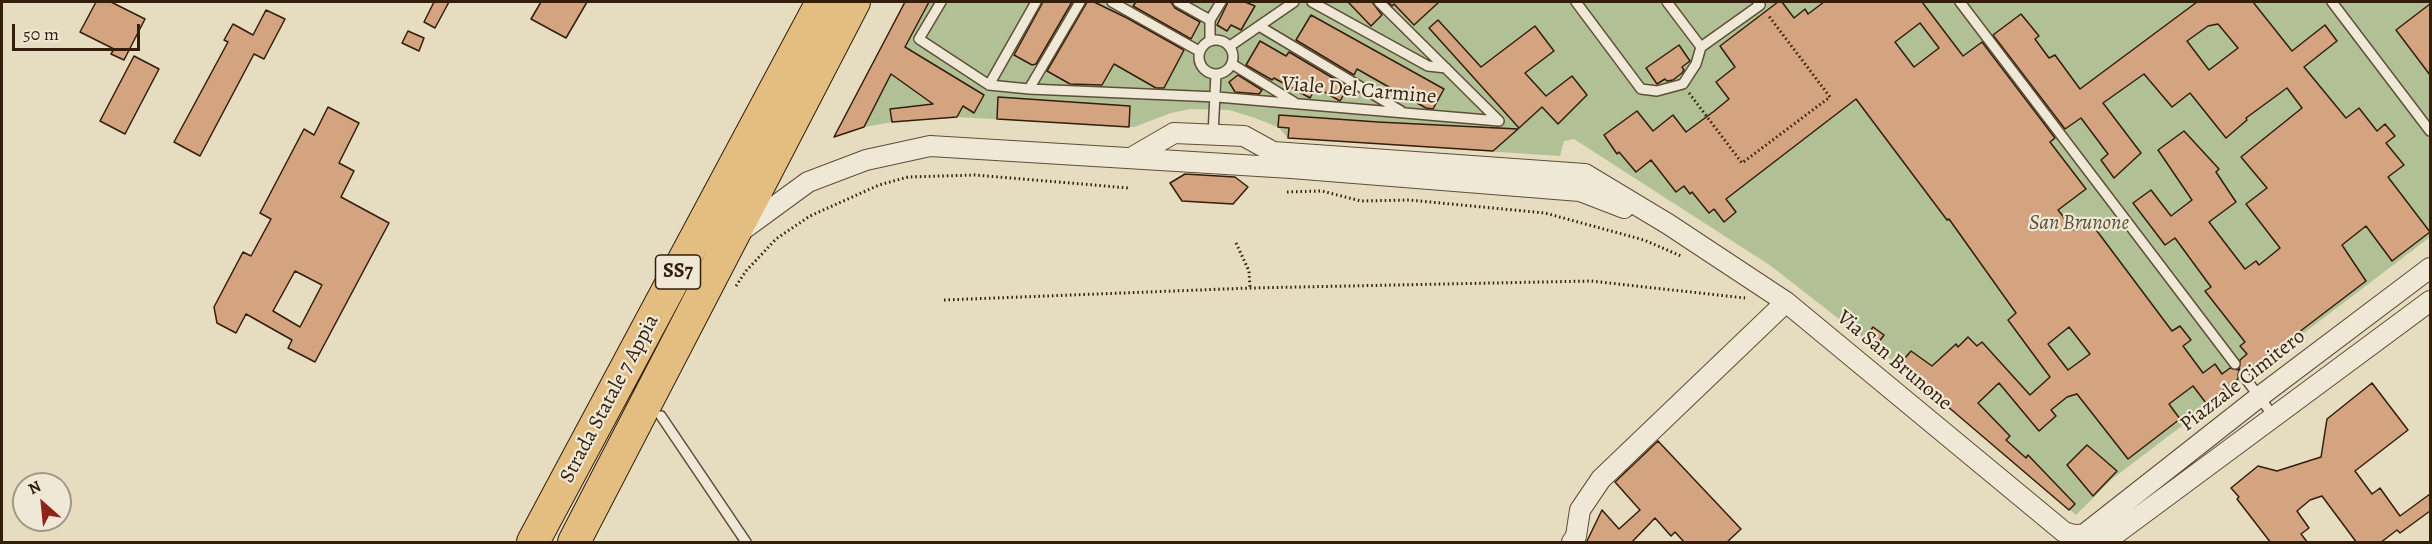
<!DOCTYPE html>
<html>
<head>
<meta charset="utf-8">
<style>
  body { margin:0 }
  #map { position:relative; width:2432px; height:544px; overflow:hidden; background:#e6dcc0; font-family:Alegreya,serif }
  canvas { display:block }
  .frame { position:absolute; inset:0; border:3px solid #321e0b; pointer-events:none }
  .north { position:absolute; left:12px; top:472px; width:60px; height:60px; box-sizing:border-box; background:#efe8d6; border:2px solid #a39785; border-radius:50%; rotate:333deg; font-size:16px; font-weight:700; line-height:24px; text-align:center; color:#321e0b }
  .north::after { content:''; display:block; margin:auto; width:21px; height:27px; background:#8f2418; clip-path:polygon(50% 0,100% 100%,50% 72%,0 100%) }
  .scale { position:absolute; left:12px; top:24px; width:128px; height:27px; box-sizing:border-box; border:3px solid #321e0b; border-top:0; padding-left:8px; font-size:18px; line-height:21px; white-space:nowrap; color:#321e0b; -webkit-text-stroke:4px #efe8d6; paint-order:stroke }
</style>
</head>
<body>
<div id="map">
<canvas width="2432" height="544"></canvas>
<div class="frame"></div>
<div class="north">N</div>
<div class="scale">50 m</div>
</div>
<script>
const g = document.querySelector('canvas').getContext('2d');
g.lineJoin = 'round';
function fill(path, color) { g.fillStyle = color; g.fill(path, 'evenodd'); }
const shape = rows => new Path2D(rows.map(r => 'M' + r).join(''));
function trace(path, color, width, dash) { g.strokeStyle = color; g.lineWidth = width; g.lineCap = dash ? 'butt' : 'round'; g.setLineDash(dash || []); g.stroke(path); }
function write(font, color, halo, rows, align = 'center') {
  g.font = font + ' Alegreya,serif'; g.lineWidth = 4.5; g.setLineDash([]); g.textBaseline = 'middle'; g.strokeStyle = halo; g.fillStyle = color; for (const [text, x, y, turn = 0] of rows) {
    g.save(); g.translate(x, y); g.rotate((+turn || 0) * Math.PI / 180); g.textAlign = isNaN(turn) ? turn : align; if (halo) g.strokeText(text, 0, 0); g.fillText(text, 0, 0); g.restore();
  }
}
fill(shape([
  [904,2,2430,2,2430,237,2112,479,2076,515,1921,383,1771,266,1574,139,1564,141,1560,156,1288,138,1278,127,1252,117,1229,110,1191,109,1171,113,1134,127,957,117,892,122,837,132]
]), '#b2c195');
const building = shape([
  [96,2,111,2,145,19,124,60,111,54,114,49,80,32,96,2],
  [434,2,449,2,435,28,424,22,434,2],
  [541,2,587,2,566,38,531,19,541,2],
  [905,2,929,2,905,47,984,95,974,113,963,106,957,117,892,122,890,109,933,104,891,74,864,127,834,137,905,2],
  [1043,2,1072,2,1036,64,1032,65,1014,55,1043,2],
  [1087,2,1094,2,1127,18,1184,50,1164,88,1156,88,1114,64,1102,85,1070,84,1047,71,1087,2],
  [1136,2,1171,2,1175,8,1200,22,1191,39,1133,6,1136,2],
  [1228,2,1245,2,1255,6,1241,30,1231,25,1227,31,1217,25,1228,2],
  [1348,2,1372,2,1382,15,1371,26,1348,2],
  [1388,2,1439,2,1414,25,1394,4,1392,6,1388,2],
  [1778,2,1782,2,1794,18,1805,9,1808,14,1824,2,1922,2,1963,56,1982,42,2055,138,2050,142,2086,189,2058,210,2074,230,2088,219,2172,331,2180,326,2191,340,2183,346,2203,373,2215,364,2222,374,2230,368,2239,370,2240,360,2247,354,2240,346,2245,342,2205,291,2211,287,2175,238,2165,245,2133,203,2151,190,2171,216,2192,200,2158,150,2184,131,2219,169,2216,172,2236,202,2209,222,2245,269,2256,261,2259,265,2280,248,2246,204,2267,188,2241,157,2302,108,2287,88,2246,118,2247,120,2226,138,2190,93,2172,107,2144,74,2103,103,2141,153,2114,178,2101,160,2108,154,2081,118,2065,129,1993,35,2021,14,2039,36,2035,39,2049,58,2055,55,2080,89,2197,2,2253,2,2292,51,2325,25,2337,41,2304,67,2346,118,2359,108,2377,131,2385,124,2395,136,2386,143,2404,165,2388,177,2430,232,2392,261,2366,226,2342,245,2366,281,2248,371,2239,370,2238,379,2206,403,2193,386,2169,404,2180,419,2128,459,2077,394,2067,397,2051,410,2056,416,2039,431,1999,383,1978,403,2010,436,2006,440,2026,458,2028,455,2075,504,2069,510,1899,365,1911,351,1932,366,1956,344,1958,347,1968,337,1977,346,1982,342,2030,395,2050,377,2008,320,2016,313,1949,219,1947,220,1856,99,1726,199,1736,212,1724,222,1714,209,1709,213,1692,192,1690,194,1684,186,1676,192,1651,160,1636,172,1619,152,1617,154,1604,135,1637,111,1653,131,1673,115,1686,132,1713,112,1729,99,1716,82,1735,67,1720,46,1778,2],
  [1920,23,1939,48,1914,67,1895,42,1920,23],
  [2218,24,2238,48,2209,70,2187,41,2208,26,2218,24],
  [2069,327,2090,354,2068,370,2048,344,2069,327],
  [2430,4,2430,75,2396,30,2430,4],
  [266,10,285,19,264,59,254,54,200,156,174,142,228,42,224,40,233,24,253,35,266,10],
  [1311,15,1444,89,1433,109,1426,108,1357,69,1354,75,1296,40,1311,15],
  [1438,20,1481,67,1535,26,1554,51,1525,73,1546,96,1572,76,1587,95,1558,124,1542,107,1519,128,1429,28,1438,20],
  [408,31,424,38,419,51,402,43,408,31],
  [1260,41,1286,56,1289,52,1348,87,1340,101,1316,87,1310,98,1274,78,1272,80,1246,65,1260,41],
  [1679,45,1690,61,1682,67,1684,70,1682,73,1673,80,1667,81,1665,79,1657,84,1646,68,1679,45],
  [134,56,159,69,125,134,100,121,134,56],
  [1238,75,1262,90,1259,94,1235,92,1229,82,1238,75],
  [998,97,1130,106,1129,127,997,119,998,97],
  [328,107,359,123,339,163,354,171,341,197,389,223,315,362,288,348,292,340,246,314,236,333,217,323,214,307,243,252,251,256,271,219,260,213,304,129,314,135,328,107],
  [295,271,322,285,300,327,273,311,295,271],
  [1279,115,1378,122,1518,129,1493,151,1288,138,1289,128,1278,127,1279,115],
  [1185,174,1235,177,1248,187,1233,204,1182,201,1170,183,1185,174],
  [1873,327,1884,335,1876,346,1865,338,1873,327],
  [2372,383,2408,430,2355,471,2372,494,2380,488,2400,516,2430,494,2430,511,2400,533,2397,530,2380,543,2357,543,2322,496,2310,500,2297,511,2309,528,2301,534,2308,543,2271,543,2237,499,2239,497,2231,488,2258,466,2277,471,2321,457,2327,419,2372,383],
  [1658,441,1741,529,1726,543,1685,543,1675,532,1671,536,1655,518,1631,543,1586,543,1602,510,1619,529,1640,510,1615,482,1658,441],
  [2087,445,2117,471,2093,496,2067,465,2087,445]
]);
fill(building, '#d4a480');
trace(building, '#321e0b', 1.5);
const service = shape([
  [941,2,919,39,989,85,1029,89,1217,97,1499,121],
  [1112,2,1199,51],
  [1178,2,1210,20],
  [1312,2,1428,66,1446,68],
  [1379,2,1499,121],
  [1576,2,1641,89,1657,91,1683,84,1696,64,1701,47,1667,2],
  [1960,2,2235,364],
  [2332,2,2430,131],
  [1259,26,1401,111],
  '1199 57a17 17 0 1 1 34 0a17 17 0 1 1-34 0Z',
  [1210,40,1210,20,1221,2],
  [1230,46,1294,2],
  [1701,47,1760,5,1758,2],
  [1232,64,1294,102],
  [989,85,1036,2],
  [1029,89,1080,2],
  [1213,135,1216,74],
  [2243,375,2274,417],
  [661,416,746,542]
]);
const minor = shape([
  [1131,158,1174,133,1244,136,1273,152,1585,174,1668,224,1786,302,2064,532,2074,535,2117,533],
  [741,231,808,182,866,160,930,146,1291,168,1580,191,1624,208],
  [2086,533,2259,397,2430,268],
  [2117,533,2430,301],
  [1572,542,1576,536,1580,510,1601,479,1786,302]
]);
const trunk = shape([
  [533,542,822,2],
  [574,542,854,2]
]);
trace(service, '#5f4e38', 12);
trace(minor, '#5f4e38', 22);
trace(trunk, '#321e0b', 34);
trace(shape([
  [1689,93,1742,163,1830,97,1768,15],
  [1287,192,1322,191,1361,201,1409,200,1545,213,1644,240,1681,256],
  [1236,243,1249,271,1250,288],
  [736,286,746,271,776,239,810,216,879,185,908,177,975,175,1129,188],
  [944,300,1250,288,1591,281,1745,298]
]), '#321e0b', 3, [1.5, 3]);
trace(service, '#efe8d6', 9);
trace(minor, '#efe8d6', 20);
trace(trunk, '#e3be80', 32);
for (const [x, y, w] of [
  [678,272,45]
]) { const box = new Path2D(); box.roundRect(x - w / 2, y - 17, w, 34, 4.5); g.fillStyle = '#efe8d6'; g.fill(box); trace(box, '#321e0b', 1.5); }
write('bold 20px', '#321e0b', null, [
  ["SS7",678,272]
]);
write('21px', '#321e0b', '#efe8d6', [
  ["Viale Del Carmine",1359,91,5],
  ["Via San Brunone",1894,361,40],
  ["Piazzale Cimitero",2243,381,-38],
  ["Strada Statale 7 Appia",610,399,-62]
]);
write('italic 21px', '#584f34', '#efe8d6', [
  ["San Brunone",2079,224]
]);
</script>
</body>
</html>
